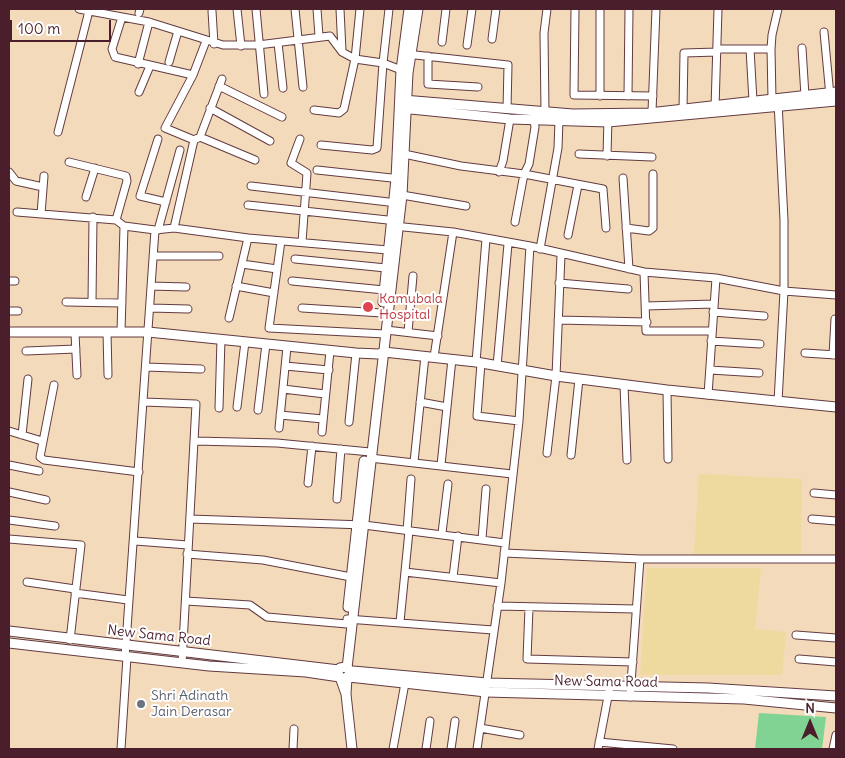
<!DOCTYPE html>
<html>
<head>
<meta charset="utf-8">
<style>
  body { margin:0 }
  #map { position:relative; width:845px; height:758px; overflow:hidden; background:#f3daba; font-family:Delius,sans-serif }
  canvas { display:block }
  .frame { position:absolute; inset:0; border:10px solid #4a1f2b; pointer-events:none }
  .north { position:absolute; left:785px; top:698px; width:50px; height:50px; -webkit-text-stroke:4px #fff; paint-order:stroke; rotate:0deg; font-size:14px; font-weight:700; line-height:20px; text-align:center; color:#4a1f2b }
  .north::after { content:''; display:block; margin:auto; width:18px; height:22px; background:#4a1f2b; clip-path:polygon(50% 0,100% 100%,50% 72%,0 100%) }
  .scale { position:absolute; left:10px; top:20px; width:101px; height:22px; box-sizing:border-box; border:2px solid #4a1f2b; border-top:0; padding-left:6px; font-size:15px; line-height:18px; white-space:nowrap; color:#4a1f2b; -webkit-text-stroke:4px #fff; paint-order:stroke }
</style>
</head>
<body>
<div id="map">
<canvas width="845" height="758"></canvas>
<div class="frame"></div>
<div class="north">N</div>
<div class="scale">100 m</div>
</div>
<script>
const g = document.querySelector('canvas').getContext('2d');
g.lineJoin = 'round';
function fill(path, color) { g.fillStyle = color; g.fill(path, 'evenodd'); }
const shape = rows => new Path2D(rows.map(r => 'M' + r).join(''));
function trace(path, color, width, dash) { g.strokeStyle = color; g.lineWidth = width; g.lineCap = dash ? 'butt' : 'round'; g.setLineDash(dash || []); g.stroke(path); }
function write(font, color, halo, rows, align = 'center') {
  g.font = font + ' Delius,sans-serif'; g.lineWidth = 4; g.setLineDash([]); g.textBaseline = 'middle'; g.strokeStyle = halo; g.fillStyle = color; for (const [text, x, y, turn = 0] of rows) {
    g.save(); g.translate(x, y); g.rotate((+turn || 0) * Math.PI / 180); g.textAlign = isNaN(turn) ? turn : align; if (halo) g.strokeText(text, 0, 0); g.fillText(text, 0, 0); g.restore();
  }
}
fill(shape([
  [759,713,826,717,822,749,755,749]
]), '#81d394');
fill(shape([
  [699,474,802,479,801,554,694,554],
  [647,568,761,568,755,629,786,632,782,675,640,675]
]), '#eeda9e');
const minor = shape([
  [79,9,149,22,223,45,258,45,330,36,342,52,355,59,383,63,404,71],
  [237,9,241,46],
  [256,9,264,94],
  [295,9,303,87],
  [317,9,319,36],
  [340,9,342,51],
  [575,9,574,95,653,96],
  [212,11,214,44],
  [139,13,140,9],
  [122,17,112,49,115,57,193,75],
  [824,32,830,96],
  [492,39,496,9],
  [442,42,446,9],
  [278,43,283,88],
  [467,45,472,9],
  [802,48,805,96],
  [717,49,771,49,772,99],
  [750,49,753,101],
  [771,49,772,35,778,9],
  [406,54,508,65,507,109],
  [428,56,428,84,478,87],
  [169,62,178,31],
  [138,64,149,22],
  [219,86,282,117],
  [139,92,150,66],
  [600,96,600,9],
  [628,96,629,9],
  [778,102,784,220,784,291,778,402],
  [210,108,270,141],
  [715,108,718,9],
  [683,109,684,53,717,52],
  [314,110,339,113,344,109,355,59,360,9],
  [545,112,544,33,547,9],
  [652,112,656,9],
  [58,132,89,11],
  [200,137,255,160],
  [158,139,140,196,166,202],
  [300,139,291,163,307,173,302,242],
  [194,140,165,128,193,75,206,41],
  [321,145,372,150,377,148,383,63,389,9],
  [404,154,461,166,524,174,603,189,606,228],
  [579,154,652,157],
  [607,156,608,117],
  [69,162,126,176,127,181,116,220],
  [317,170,401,179],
  [9,172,16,181,43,187],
  [499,172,503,161,510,119],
  [623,178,629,269],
  [251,186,397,203],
  [402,195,466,206],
  [86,197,95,168],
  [248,205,397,221],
  [17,212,116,220,124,226,155,230,174,228,248,238,388,250],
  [41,214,44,176],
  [515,222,524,174,529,164,535,127,534,120],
  [394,226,453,232,530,246,644,272,716,278,784,291,836,295],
  [174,228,194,140,200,137,222,79],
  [626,228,649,231,653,228,653,174],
  [158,230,180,150],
  [568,235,578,185],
  [281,241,269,328,385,334],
  [540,249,558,148,559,120],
  [153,256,219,256],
  [295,259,386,268],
  [242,264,277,269],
  [644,272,646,331,712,331],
  [9,281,15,281],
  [292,281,384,290],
  [559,283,628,289],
  [151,286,186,287],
  [236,286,274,293],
  [66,302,122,303],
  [92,302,93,217],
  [646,306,713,304],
  [150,308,188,309],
  [302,308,382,313],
  [9,311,18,311],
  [713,312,764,316],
  [229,318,248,238],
  [558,320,647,322],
  [386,330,438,336],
  [107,332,108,375],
  [121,332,124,226],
  [408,332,413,276],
  [75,333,77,375],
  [711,341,760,344],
  [26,351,76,349],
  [805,353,836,355],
  [833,355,835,319],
  [434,357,453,232],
  [476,362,486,239],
  [481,363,477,416,519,421],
  [285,366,329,370],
  [497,366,508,244],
  [146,367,201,369],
  [710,370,759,373],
  [54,385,40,457,44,460,139,472],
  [624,385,627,460],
  [283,389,325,394],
  [667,390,668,459],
  [708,395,716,278],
  [144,402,196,404,182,663],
  [420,402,447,407],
  [237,407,245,342],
  [219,408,221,339],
  [258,410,266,344],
  [280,415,323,419],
  [349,422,356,353],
  [279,428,287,347],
  [9,431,42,441],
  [322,432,330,351],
  [22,435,28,379],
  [195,441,277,443,370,452],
  [547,453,556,376,561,255],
  [571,455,579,379],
  [370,458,512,474],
  [414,462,425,356],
  [9,465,39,471],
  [441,465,452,359],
  [308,483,312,446],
  [9,492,46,500],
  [814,493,836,495],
  [337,499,341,449],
  [190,519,364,525,505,543],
  [812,519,836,521],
  [9,520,55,526],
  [407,531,411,479],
  [442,533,448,484],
  [9,539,81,545,70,640],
  [482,539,486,489],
  [135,541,188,545],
  [504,553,640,559,836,559],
  [187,554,263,560,351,577],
  [405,572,501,583],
  [453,577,458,536],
  [27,582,75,589],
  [75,593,128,600],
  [186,601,250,605,267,617,347,624],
  [497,606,635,609],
  [529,608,527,659,633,662],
  [347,619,493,630],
  [400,622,409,531],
  [796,635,836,638],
  [125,657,155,230],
  [799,659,836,662],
  [630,697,640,559],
  [480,728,520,735],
  [599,742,673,749],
  [121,749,127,657],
  [293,749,294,729],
  [393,749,405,683],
  [426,749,430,721],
  [451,749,455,721],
  [477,749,501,583,519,421,530,246],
  [598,749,610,686],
  [833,749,836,735]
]);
const tertiary = shape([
  [403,100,573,114,649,113,836,92],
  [401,108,510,119,608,122,836,101],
  [383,302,396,179,401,70,409,9],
  [9,332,148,332,356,353,379,354,384,352,476,362,556,376,667,390,836,407],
  [348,607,364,461],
  [347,668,402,195,408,73,418,9]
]);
const secondary = shape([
  [9,631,339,670],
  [9,643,209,666,306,672,326,675,340,677,343,679,350,675,350,671,346,667,340,668,338,672,339,676,340,677,346,694,347,678],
  [353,671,487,683,708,688,836,696],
  [349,677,486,692,744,699,836,708],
  [346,694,352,749]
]);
trace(minor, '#633b40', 9);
trace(tertiary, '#633b40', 11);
trace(secondary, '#633b40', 11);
trace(minor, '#fff', 7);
trace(tertiary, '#fff', 9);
trace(secondary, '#fff', 9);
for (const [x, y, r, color] of [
  [368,307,6,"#e0444e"],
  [141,704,5,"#6b7280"]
]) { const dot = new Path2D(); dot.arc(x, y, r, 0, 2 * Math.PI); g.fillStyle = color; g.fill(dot); trace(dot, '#fff', 2); }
write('14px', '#be3a42', '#fff', [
  ["Kamubala",379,299],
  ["Hospital",379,315]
], 'left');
write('14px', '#4a1f2b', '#fff', [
  ["New Sama Road",159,636,6],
  ["New Sama Road",606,682,1]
]);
write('14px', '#5b616d', '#fff', [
  ["Shri Adinath",151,696],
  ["Jain Derasar",151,712]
], 'left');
</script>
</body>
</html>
